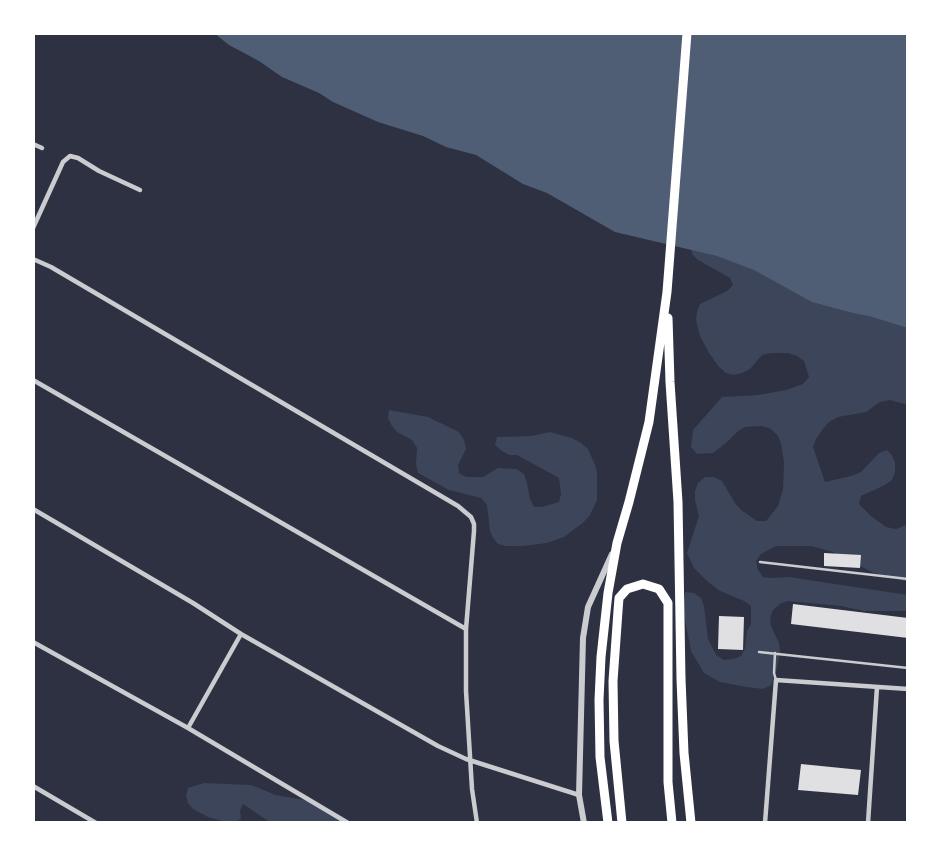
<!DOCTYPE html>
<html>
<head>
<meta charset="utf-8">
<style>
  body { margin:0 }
  #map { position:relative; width:941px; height:856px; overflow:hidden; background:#2d3142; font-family:"Playfair Display",serif }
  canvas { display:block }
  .frame { position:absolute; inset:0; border:35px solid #fff; pointer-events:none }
</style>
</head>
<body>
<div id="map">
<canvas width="941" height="856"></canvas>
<div class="frame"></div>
</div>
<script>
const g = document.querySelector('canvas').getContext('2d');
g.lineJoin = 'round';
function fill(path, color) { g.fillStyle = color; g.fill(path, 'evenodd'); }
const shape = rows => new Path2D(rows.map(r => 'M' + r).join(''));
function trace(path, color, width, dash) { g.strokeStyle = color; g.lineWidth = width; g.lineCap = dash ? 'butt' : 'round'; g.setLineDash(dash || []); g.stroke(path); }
fill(shape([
  [691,246,908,324,908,405,890,400,880,402,866,412,838,417,829,422,822,430,816,439,813,447,825,482,851,476,861,472,879,453,887,450,891,454,895,462,895,472,892,480,885,485,861,496,859,504,871,516,886,527,896,529,908,524,908,582,874,573,833,552,811,546,776,546,761,554,756,561,758,570,763,577,772,578,789,577,908,595,908,611,864,611,841,606,787,601,780,604,773,610,770,618,771,626,779,643,780,652,777,669,771,685,763,689,746,687,720,682,704,673,691,651,683,609,685,592,694,593,701,598,704,606,708,639,716,655,724,660,733,659,741,656,745,648,747,631,751,624,751,606,744,601,720,591,707,581,694,568,687,553,699,516,695,500,695,491,698,483,705,477,714,477,722,481,735,503,741,510,757,521,766,521,778,506,783,489,784,462,781,444,778,436,771,429,762,426,745,427,738,431,726,443,713,453,697,454,691,447,693,430,722,397,758,395,786,390,803,384,809,377,804,361,797,356,788,353,771,353,762,355,750,369,742,373,734,375,726,373,719,367,709,353,700,336,696,320,697,312,700,304,727,291,733,285,730,278,698,260,692,254],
  [389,410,428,417,459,432,464,440,466,449,458,465,459,473,466,477,483,477,498,468,517,469,524,474,527,483,530,499,534,507,542,507,559,502,561,494,559,478,517,455,509,455,502,451,495,445,497,437,531,436,550,432,572,438,581,443,588,449,595,465,597,473,597,500,590,515,584,522,564,537,547,543,523,546,506,546,498,544,493,538,490,531,487,505,481,498,449,490,418,473,416,464,417,448,412,440,397,432,392,426,388,418],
  [204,783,251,785,276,795,316,802,351,823,271,823,243,804,240,811,241,819,233,823,225,822,208,817,193,809,188,803,186,795,188,788]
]), '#3c4559');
fill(shape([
  [214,33,908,33,908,328,869,316,853,313,812,302,754,270,717,256,615,232,547,193,523,184,476,155,446,147,423,136,378,122,333,102,319,93,282,77,259,61,229,45]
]), '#4f5d75');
fill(shape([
  [824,553,861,555,860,568,824,566],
  [793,604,908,618,908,638,791,624],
  [719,616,744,617,743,650,718,649],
  [801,764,861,770,858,795,798,790]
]), '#e0e0e3');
trace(shape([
  [760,562,908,579],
  [759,652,908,668],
  [775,653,774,673,776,680]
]), '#caccd0', 2.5);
trace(shape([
  [33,144,42,148],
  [33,228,63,162,70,156,78,158,99,171,140,190],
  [33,259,51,267,458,506,471,517,474,524,474,531,466,629,466,691,472,789,477,823],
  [33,380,466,629],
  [33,509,193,603,241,634,438,746,466,759,579,795],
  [33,642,188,728,348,823],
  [188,728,241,634],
  [33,786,96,823],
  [765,823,776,680,908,689],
  [868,823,877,687]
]), '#caccd0', 4.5);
trace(shape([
  [584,823,579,795,583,638,588,607,612,554]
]), '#caccd0', 6);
trace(shape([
  [668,318,670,382,678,502,681,679,684,753,691,823],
  [608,823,600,757,599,700,601,657,608,593,617,543,629,502,649,422,667,292,687,33],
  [622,823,614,741,613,681,618,611,619,598,627,589,643,584,659,589,668,603,668,782,672,823]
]), '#fff', 9);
</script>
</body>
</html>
